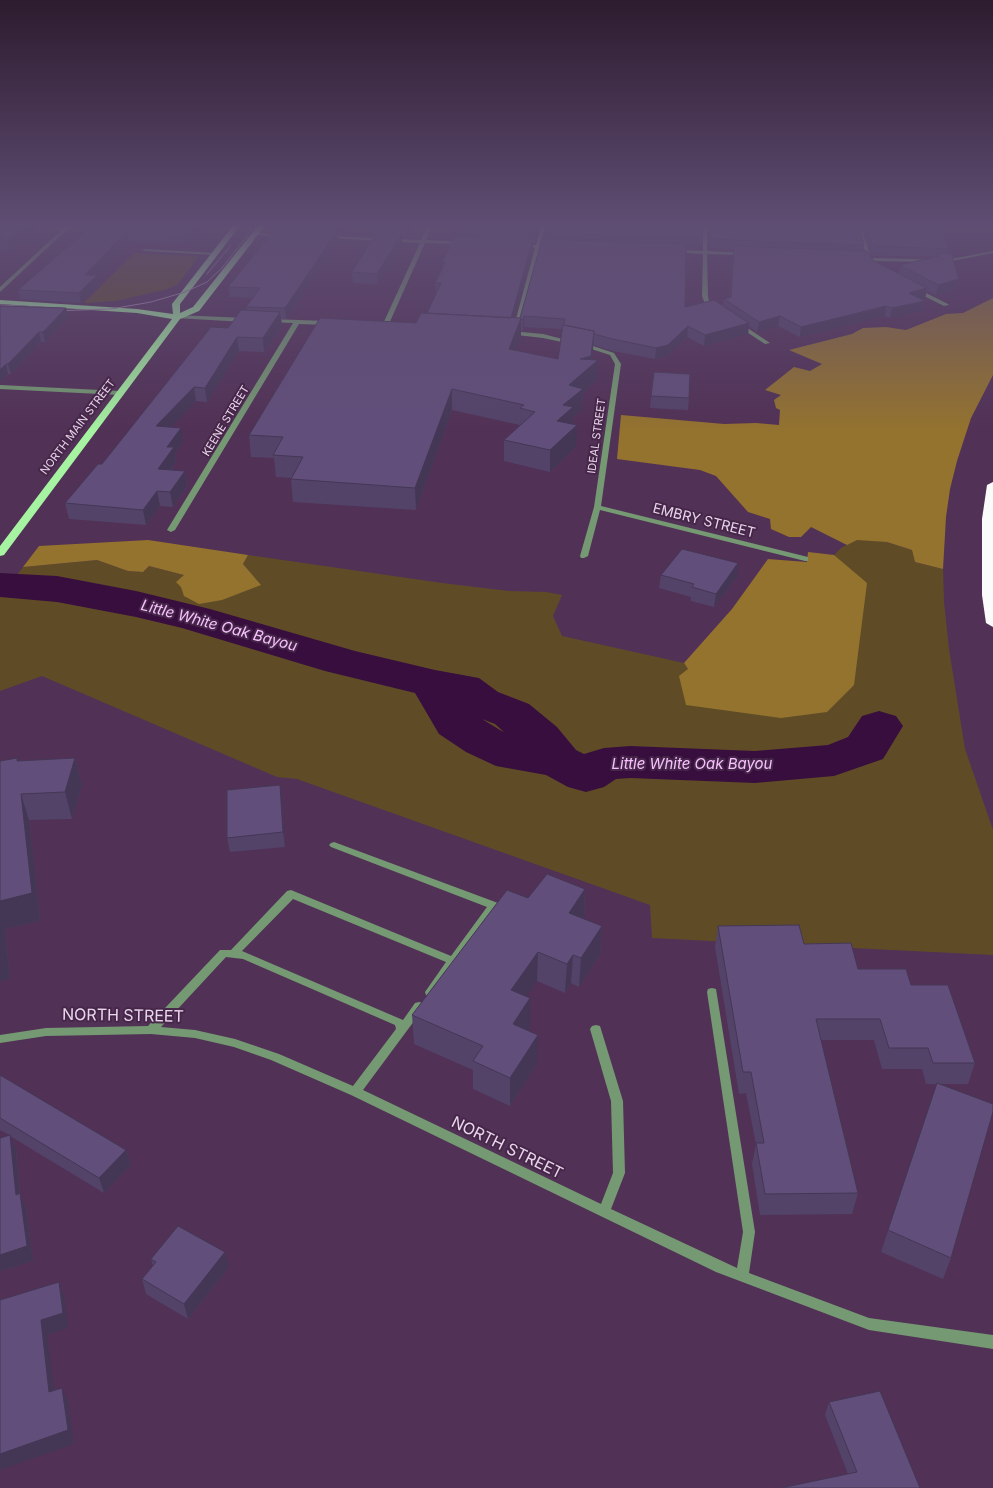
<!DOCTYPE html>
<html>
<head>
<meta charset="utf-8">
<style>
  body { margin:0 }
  canvas { display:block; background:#513155 }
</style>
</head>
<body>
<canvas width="993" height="1488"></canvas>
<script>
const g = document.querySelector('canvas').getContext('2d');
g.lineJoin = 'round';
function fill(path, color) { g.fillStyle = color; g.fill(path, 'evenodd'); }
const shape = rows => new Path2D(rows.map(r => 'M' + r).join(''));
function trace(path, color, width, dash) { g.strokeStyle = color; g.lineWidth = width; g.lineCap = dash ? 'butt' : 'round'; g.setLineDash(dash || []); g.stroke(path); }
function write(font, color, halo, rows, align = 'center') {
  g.font = font + ' Inter,sans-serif'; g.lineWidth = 4; g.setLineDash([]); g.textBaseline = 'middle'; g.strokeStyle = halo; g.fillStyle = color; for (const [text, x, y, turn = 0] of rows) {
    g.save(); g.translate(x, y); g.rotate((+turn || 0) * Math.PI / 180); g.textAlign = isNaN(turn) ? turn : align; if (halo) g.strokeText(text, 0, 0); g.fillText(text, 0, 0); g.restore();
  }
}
fill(shape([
  [134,253,199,256,177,285,164,290,115,301,84,303],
  [857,539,887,542,912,550,915,562,943,569,944,602,949,649,965,749,993,830,993,955,652,938,650,905,297,779,277,777,42,676,0,691,0,598,23,567,97,560,128,571,143,572,149,566,185,575,177,581,181,587,260,584,243,564,248,555,442,583,509,591,546,592,562,595,553,616,562,636,684,663,688,669,841,562,834,555,841,548]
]), '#5f4c27');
fill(shape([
  [993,298,993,375,971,418,957,461,950,489,946,517,943,569,915,562,912,550,887,542,857,540,847,545,811,527,801,537,789,537,771,529,770,519,748,512,716,476,700,470,617,459,621,415,724,424,756,423,779,425,780,410,776,408,774,400,781,395,765,390,794,367,810,371,822,364,789,350,852,334,863,328,886,327,906,330,946,314,963,313],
  [148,540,248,555,243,564,261,585,222,600,199,604,184,596,181,587,176,582,184,575,149,566,143,572,128,571,97,560,23,567,39,546],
  [808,552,834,555,867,583,854,685,827,712,781,718,686,705,679,676,688,669,684,663,732,609,768,559,807,562]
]), '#94732e');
fill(shape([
  [0,573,57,576,136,591,210,609,355,651,435,670,479,678,498,692,529,704,557,727,576,750,584,754,604,748,630,746,755,751,828,745,848,737,862,716,879,711,896,716,903,726,883,759,834,776,755,783,630,778,616,779,604,787,586,792,568,787,546,775,496,766,466,752,439,734,415,693,325,671,182,628,136,617,57,602,0,597,0,573],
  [482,719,495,724,504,732,500,730,482,719]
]), '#380e3e');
fill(shape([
  [69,223,74,223,0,292,0,287,69,223],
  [429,223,433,223,426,240,461,242,463,243,461,244,425,243,388,326,383,327,382,326,420,243,327,238,325,237,327,236,421,240,429,223],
  [542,223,546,223,540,245,553,247,551,248,540,248,518,329,513,330,535,248,522,247,520,246,522,245,536,245,542,223],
  [703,223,707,223,707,251,744,253,746,254,744,255,707,254,708,296,709,302,717,309,714,311,705,304,702,296,703,254,674,252,672,251,674,250,703,251,703,223],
  [856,223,860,223,871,258,946,260,993,251,993,253,946,262,872,261,870,262,860,259,867,258,856,223],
  [255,233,282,234,284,235,282,236,253,235,253,233,255,233],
  [145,249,215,253,217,254,215,255,143,251,143,250,145,249],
  [916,288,948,304,949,305,944,306,914,291,914,289,916,288],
  [177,315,245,318,248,320,245,322,175,318,175,316,177,315],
  [270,319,327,321,330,323,327,325,299,324,175,530,171,532,167,530,293,323,268,322,268,320,270,319],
  [738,322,740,323,770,343,765,344,736,325,735,324,738,322],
  [510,331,543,334,574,342,571,344,543,338,508,334,507,333,510,331],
  [584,343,614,353,621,364,601,506,808,557,808,561,805,561,600,510,588,556,584,558,581,558,580,556,594,507,615,364,610,355,582,346,582,344,584,343],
  [0,385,120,391,123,393,120,395,0,389,0,385],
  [334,842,498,903,499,906,434,995,430,996,426,995,425,992,446,962,293,899,242,951,403,1020,415,1003,419,1002,423,1003,424,1006,423,1009,363,1090,601,1204,613,1173,611,1101,590,1029,592,1026,596,1025,600,1026,623,1101,625,1173,611,1209,737,1268,743,1232,707,992,708,989,712,988,716,989,755,1232,749,1273,869,1318,993,1335,993,1349,869,1330,716,1272,351,1095,271,1060,234,1047,195,1038,151,1034,46,1036,0,1043,0,1035,46,1028,148,1026,220,950,231,950,287,891,291,890,451,956,487,907,331,847,329,845,331,843,334,842],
  [226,957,243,959,395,1025,396,1029,353,1086,279,1054,235,1039,195,1030,161,1027,226,957]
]), '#759972');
fill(shape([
  [235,223,242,223,180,304,180,313,193,307,260,223,267,223,199,311,180,319,4,555,0,556,0,546,172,319,137,313,0,304,0,300,137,309,173,314,172,304,235,223]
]), '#a6f3a2');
fill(shape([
  [993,482,993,627,986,623,982,595,982,519,987,485,993,482]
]), '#fbfbfb');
trace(shape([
  [207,274,231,245],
  [0,305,61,308],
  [52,311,111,309,151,302,185,292,207,282,222,268,257,223]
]), '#ab92ae', 1);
fill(shape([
  [0,223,43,223,10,251,0,250],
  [280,223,349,223,342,234,337,234,338,240,286,319,281,319,282,325,264,352,239,351,207,402,196,401,171,427,183,442,175,454,176,462,171,470,185,471,187,486,173,507,160,506,146,525,69,519,65,503,228,328,247,311,246,307,253,298,230,297,228,287,280,228],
  [360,223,411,223,411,229,406,237,402,236,402,243,378,284,353,283,352,272,376,233],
  [462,223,540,223,535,242,533,242,533,248,514,318,520,318,543,239,544,233,702,238,701,247,686,247,685,307,723,306,724,299,730,297,734,249,709,248,709,223,858,223,864,245,863,251,874,261,899,274,900,265,934,257,871,255,861,223,941,223,949,249,948,253,956,289,936,295,927,291,925,298,921,299,925,301,922,311,890,318,885,316,800,337,778,326,757,332,749,326,748,334,704,346,687,337,667,356,655,359,613,351,593,345,592,360,597,380,583,393,582,410,573,417,572,424,576,447,550,472,504,461,504,440,520,425,452,410,416,510,293,502,291,479,292,478,276,477,274,458,251,457,249,435,416,323,427,313,437,292,436,292,435,283,442,269,442,263,457,236,457,230],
  [524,327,562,329,558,359,516,350,521,338,521,330,523,331],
  [206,224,184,244,129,241,96,275,99,285,81,303,20,299,18,290,83,233,83,229],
  [0,306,66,308,68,318,45,342,41,342,11,374,8,374,0,382],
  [654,372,689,398,688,410,650,408],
  [661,575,737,577,714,607,691,601,691,597,659,588],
  [17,758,18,761,75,758,82,785,72,819,29,820,40,921,5,929,10,979,0,981,0,761],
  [280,785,282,800,285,847,230,852,227,838],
  [585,889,584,917,583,919,602,926,600,954,579,987,571,983,565,993,537,981,526,996,530,998,530,1027,527,1031,537,1064,510,1106,473,1089,473,1070,414,1044,412,1015,528,898],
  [718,926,804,944,858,969,911,985,975,1063,968,1084,941,1084,951,1258,943,1279,881,1252,937,1084,926,1084,922,1069,882,1069,874,1040,821,1040,858,1193,852,1214,760,1215,752,1164,756,1144,746,1093,739,1094,715,947],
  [0,1075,126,1150,131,1165,104,1193,10,1136,16,1150,20,1193,26,1208,33,1261,0,1271,0,1138,9,1135,0,1130],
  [151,1259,229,1267,188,1319,146,1294,142,1279,153,1266],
  [829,1402,920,1488,848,1474,825,1415]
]), '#534369');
fill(shape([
  [27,223,43,223,10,251,8,240],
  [196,223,206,224,184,244,183,235],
  [341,223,349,223,342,234],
  [406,223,411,223,411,229,406,237],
  [538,223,540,223,535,242,535,233],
  [127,231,129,241,87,284,85,275],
  [337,231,338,240,286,319,285,308],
  [402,233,402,243,378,284,377,274],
  [533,239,533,248,511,329,511,320],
  [97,275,99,285,81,303,79,293],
  [959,279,956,289,936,295,938,285],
  [927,288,925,298,907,303,909,293],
  [925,301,922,311,890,318,892,308],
  [886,306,885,316,800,337,801,327],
  [66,308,68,318,45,342,43,332],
  [280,312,282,325,264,352,263,338],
  [524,316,524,327,523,331,523,320],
  [780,316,778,326,757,332,759,322],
  [521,318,521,338,509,369,509,349],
  [749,323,748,334,704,346,705,335],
  [688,326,687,337,667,356,655,359,656,348],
  [594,331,593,351,591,366,598,360,597,380,583,393,582,410,573,417,572,428,557,421,569,385,580,359],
  [39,332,41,342,11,374,8,364],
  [237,337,239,351,207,402,205,388],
  [6,364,8,374,0,382,0,370],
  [194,387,196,401,158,441,156,426],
  [452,389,452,410,416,510,415,488],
  [577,425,576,447,550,472,550,450],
  [181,428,183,442,175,454,176,462,160,484,158,469,167,447],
  [185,471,187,486,173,507,170,492],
  [157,491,160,506,146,525,143,510],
  [738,563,737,577,714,607,716,594],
  [75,758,82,785,72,819,65,792],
  [280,785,282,800,285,847,283,832],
  [21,794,29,820,40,921,5,929,10,979,0,981,0,901],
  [585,889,584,917,567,942,569,913],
  [602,926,600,954,579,987,581,958],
  [538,952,537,981,511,1019,511,990],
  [573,955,571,983,565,993,567,964],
  [530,998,530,1027,512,1053,513,1024],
  [538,1035,537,1064,510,1106,510,1078],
  [10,1135,16,1150,21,1209,16,1195],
  [126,1150,131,1165,104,1193,99,1178],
  [20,1193,26,1208,33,1261,0,1271,0,1255],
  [225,1252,229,1267,188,1319,184,1304],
  [59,1282,64,1296,68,1328,47,1335,56,1406,49,1392,41,1320],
  [62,1388,68,1402,74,1444,0,1470,0,1454]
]), '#443755');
const building = shape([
  [0,223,27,223,8,240,0,239,0,223],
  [89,223,196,223,183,235,127,231,85,275,97,275,79,293,18,290,88,229,83,229,89,223],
  [462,223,538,223,535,233,457,230,462,223],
  [546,223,702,223,702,238,544,233,546,223],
  [710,223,858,223,864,245,710,239,710,223],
  [865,223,941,223,949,249,873,246,865,223],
  [276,228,337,231,285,308,246,307,260,288,228,287,276,228],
  [377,232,402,233,377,274,352,272,377,232],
  [454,236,533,239,511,318,427,313,441,283,435,283,445,263,442,263,454,236],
  [542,239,686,244,685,307,714,300,749,323,705,335,688,326,668,345,656,348,613,339,594,334,594,331,564,325,565,319,524,316,523,320,520,319,521,318,520,318,542,239],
  [734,246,867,251,874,261,927,288,909,293,925,301,892,308,886,306,801,327,780,316,759,322,724,299,731,297,734,246],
  [940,253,951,253,959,279,938,285,900,265,939,256,940,253],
  [0,306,66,308,43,332,39,332,8,364,6,364,0,370,0,306],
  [241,310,280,312,263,338,237,337,205,388,194,387,156,426,181,428,167,447,174,447,158,469,185,471,170,492,157,491,143,510,65,503,98,464,102,464,211,327,228,328,241,310],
  [421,313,521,318,509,349,558,359,563,325,594,331,591,356,580,359,598,360,569,385,583,389,563,405,573,407,557,421,577,425,550,450,504,440,535,412,520,408,524,405,452,389,415,488,291,479,303,457,273,455,283,437,249,435,320,318,416,323,421,313],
  [654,372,690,374,689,398,651,396,654,372],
  [682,549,738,563,716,594,692,587,694,584,661,575,682,549],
  [17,758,17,761,75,758,65,792,21,794,32,893,0,901,0,761,17,758],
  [280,785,283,832,227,838,227,790,280,785],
  [547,874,585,889,569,913,602,926,581,958,573,955,567,964,538,952,511,990,530,998,513,1024,538,1035,510,1078,473,1061,483,1046,412,1015,507,890,528,898,547,874],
  [799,925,804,944,851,943,858,969,906,969,911,985,948,985,975,1063,933,1063,928,1048,889,1048,880,1019,816,1019,858,1193,765,1194,756,1143,764,1143,751,1072,743,1072,718,926,799,925],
  [0,1075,126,1150,99,1178,0,1118,0,1075],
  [937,1083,993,1104,993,1112,951,1258,888,1230,937,1083],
  [10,1135,16,1195,20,1193,27,1246,0,1255,0,1138,10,1135],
  [178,1226,225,1252,184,1304,142,1279,156,1262,151,1259,178,1226],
  [59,1282,63,1313,41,1320,49,1392,62,1388,68,1430,0,1454,0,1300,59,1282],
  [880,1391,920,1488,781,1488,857,1472,829,1402,880,1391]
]);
fill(building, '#614e7a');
trace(building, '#443755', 1);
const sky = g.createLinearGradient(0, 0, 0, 432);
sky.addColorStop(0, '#2d1b2f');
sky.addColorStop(0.52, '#5f4e73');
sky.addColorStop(1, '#5f4e7300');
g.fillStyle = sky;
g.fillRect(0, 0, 993, 432);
write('11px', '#e9d6eb', '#46274a', [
  ["KEENE STREET",226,421,-59],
  ["NORTH MAIN STREET",78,427,-53],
  ["IDEAL STREET",597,436,-82]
]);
write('14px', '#e9d6eb', '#46274a', [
  ["EMBRY STREET",704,521,14]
]);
write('italic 15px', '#f8c2fe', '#46274a', [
  ["Little White Oak Bayou",219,626,15],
  ["Little White Oak Bayou",692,764]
]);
write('16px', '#e9d6eb', '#46274a', [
  ["NORTH STREET",123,1016,1],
  ["NORTH STREET",507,1148,26]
]);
</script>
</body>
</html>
